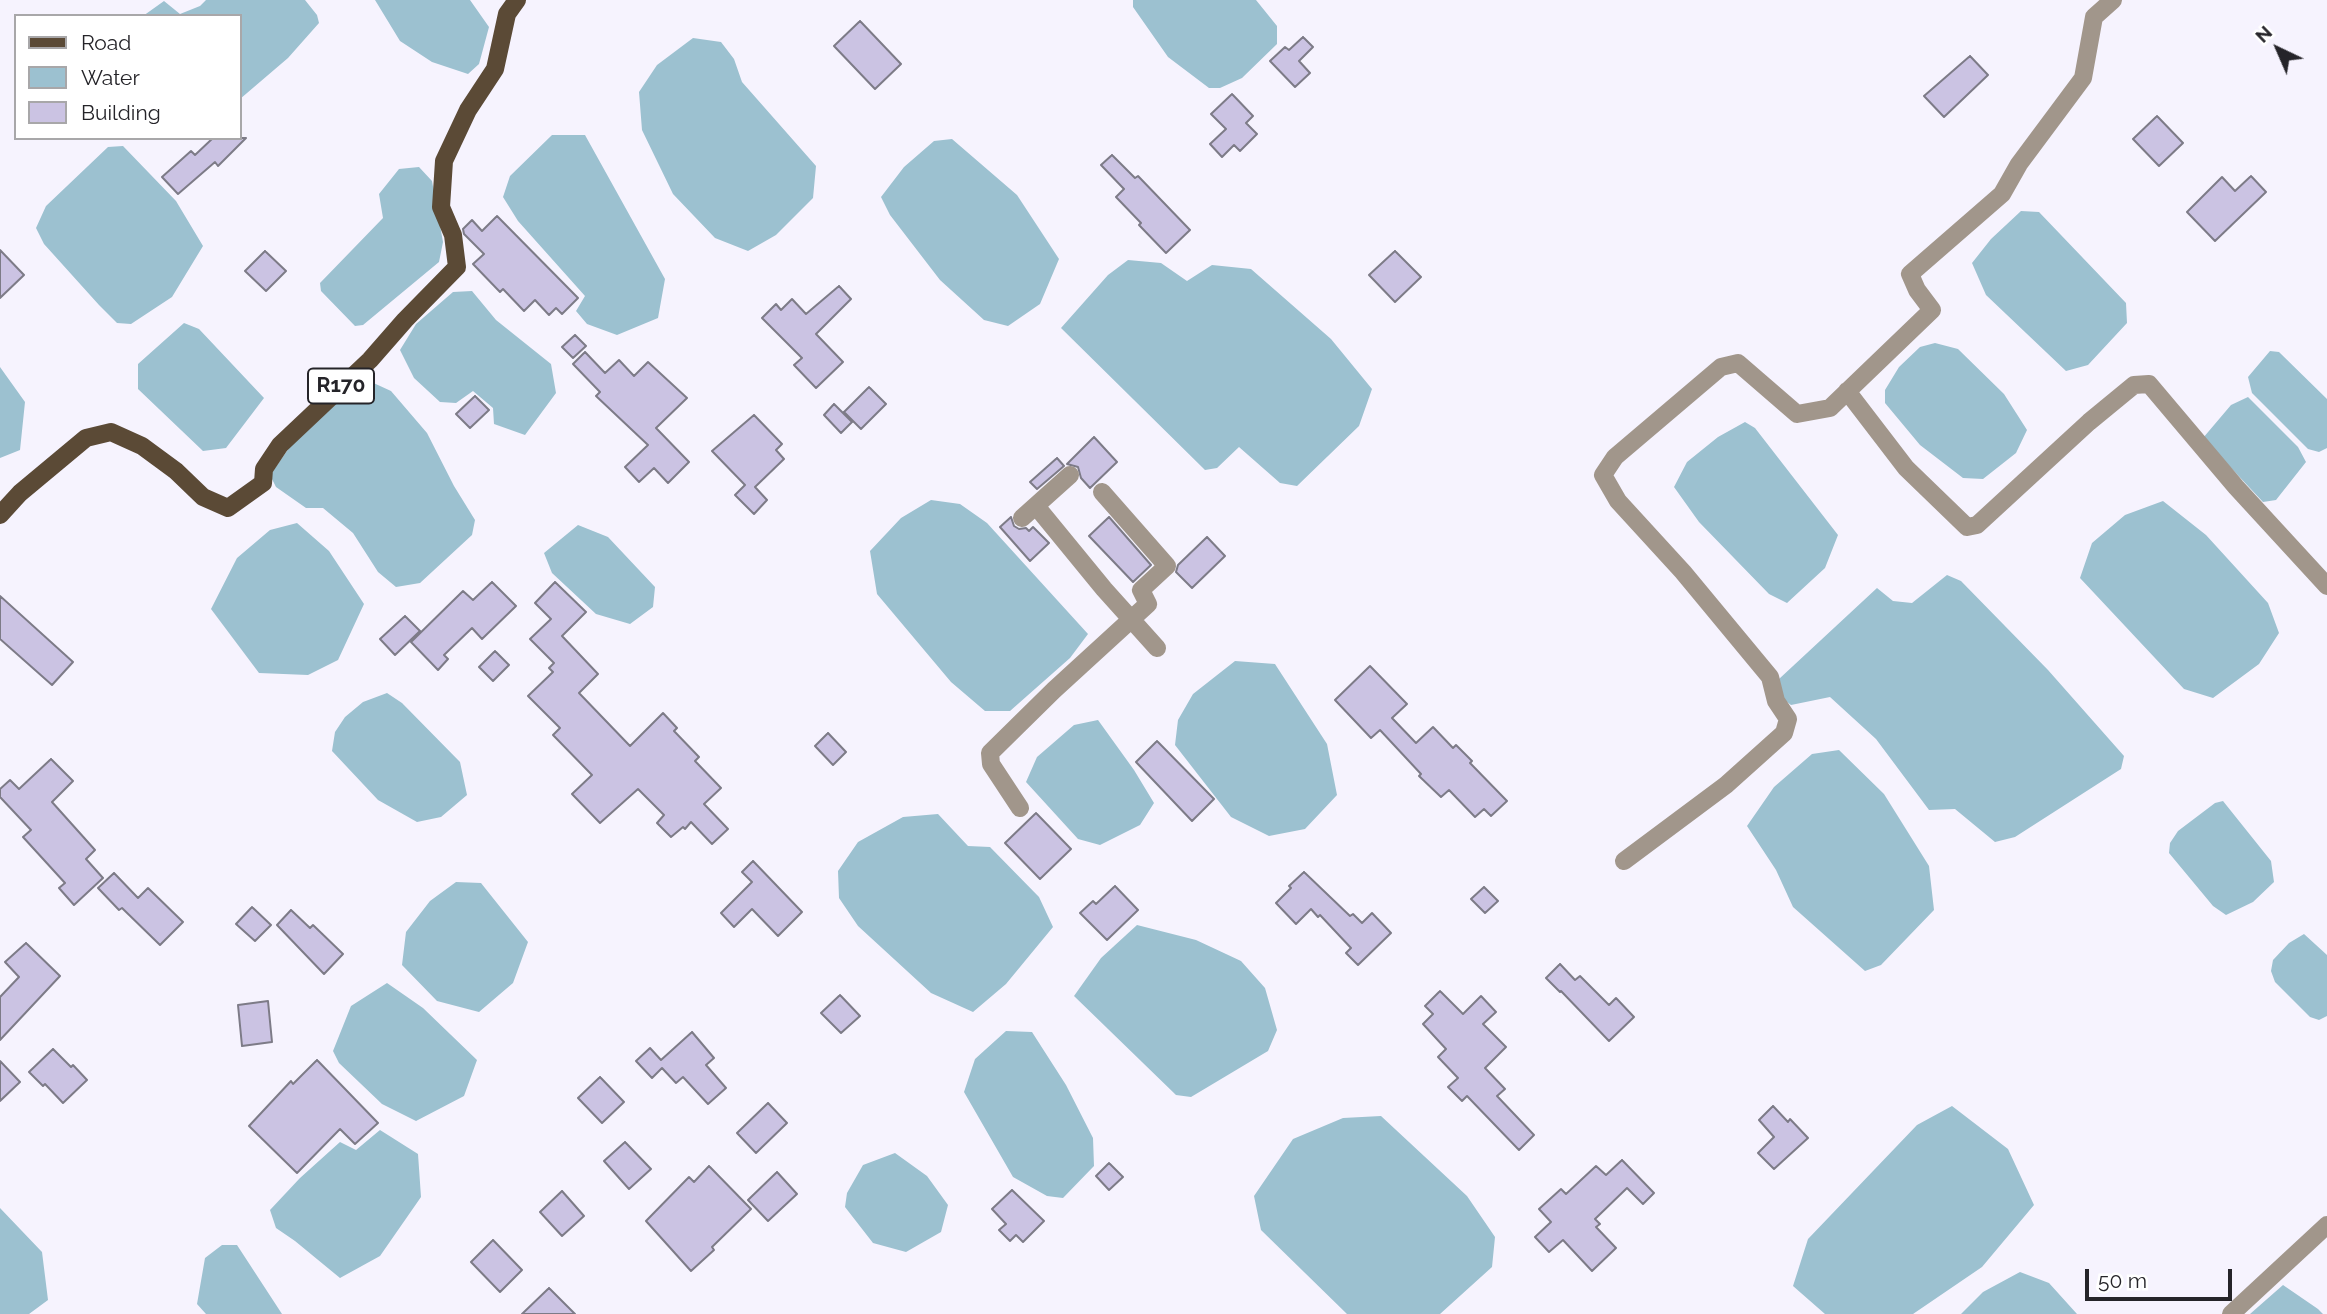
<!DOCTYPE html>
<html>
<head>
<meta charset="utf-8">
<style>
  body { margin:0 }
  #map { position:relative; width:2327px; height:1314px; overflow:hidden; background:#f6f3fe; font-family:Raleway,sans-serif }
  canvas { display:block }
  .legend { position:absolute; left:14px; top:14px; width:228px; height:126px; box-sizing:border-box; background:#fff; border:2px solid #a8a7a9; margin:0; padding:9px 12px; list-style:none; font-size:21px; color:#252429 }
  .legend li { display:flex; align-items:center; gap:14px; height:35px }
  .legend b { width:35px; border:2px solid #a8a7a9 }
  .north { position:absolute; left:2243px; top:14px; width:70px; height:70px; -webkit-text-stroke:5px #fff; paint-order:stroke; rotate:316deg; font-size:19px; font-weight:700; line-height:28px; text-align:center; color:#252429 }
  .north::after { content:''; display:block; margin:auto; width:24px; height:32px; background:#252429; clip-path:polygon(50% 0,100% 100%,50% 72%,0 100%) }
  .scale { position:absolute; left:2085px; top:1269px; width:147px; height:32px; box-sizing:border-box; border:4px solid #252429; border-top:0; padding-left:9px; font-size:21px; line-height:24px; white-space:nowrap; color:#252429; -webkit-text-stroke:5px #fff; paint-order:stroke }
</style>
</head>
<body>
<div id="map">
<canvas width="2327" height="1314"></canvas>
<ul class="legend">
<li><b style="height:9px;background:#5b4a36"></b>Road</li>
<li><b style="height:19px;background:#9cc1d0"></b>Water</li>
<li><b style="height:19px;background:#cbc3e3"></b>Building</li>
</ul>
<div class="north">N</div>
<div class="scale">50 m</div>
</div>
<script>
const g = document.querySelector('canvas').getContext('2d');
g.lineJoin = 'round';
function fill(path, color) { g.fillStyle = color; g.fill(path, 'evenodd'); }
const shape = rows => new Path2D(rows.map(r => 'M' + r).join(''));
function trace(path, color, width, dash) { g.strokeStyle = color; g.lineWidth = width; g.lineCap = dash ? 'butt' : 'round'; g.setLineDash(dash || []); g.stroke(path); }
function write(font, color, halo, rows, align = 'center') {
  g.font = font + ' Raleway,sans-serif'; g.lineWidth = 6; g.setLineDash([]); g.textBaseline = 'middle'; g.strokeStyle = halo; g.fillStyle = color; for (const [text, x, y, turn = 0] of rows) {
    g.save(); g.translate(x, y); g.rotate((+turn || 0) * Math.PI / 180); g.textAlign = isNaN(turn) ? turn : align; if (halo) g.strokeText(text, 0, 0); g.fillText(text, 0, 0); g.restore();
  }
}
fill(shape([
  [206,0,305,0,317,15,319,23,288,58,240,99,240,16,143,16,164,1,180,14,200,6],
  [375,0,470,0,489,27,479,64,468,74,432,62,400,41],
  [1133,0,1256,0,1277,26,1277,44,1242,78,1220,88,1209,88,1168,57,1133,7],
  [693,38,721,42,734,59,742,82,816,166,813,198,776,235,748,251,715,238,673,194,642,130,639,92,657,65],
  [552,135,585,135,665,279,658,318,617,335,587,324,576,311,585,296,518,221,503,197,510,176],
  [952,139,1017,195,1059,259,1040,304,1008,326,984,320,940,280,890,215,881,197,904,167,934,141],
  [123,146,176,201,203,246,172,297,131,324,117,323,99,305,44,244,36,228,46,206,108,147],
  [419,167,432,181,443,242,439,262,363,325,355,326,321,291,320,283,383,218,379,194,399,169],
  [2021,211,2039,212,2126,303,2127,323,2088,365,2066,371,1986,295,1972,263,1991,239],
  [1128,260,1161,263,1187,281,1212,265,1251,269,1331,339,1372,389,1359,426,1297,486,1280,483,1239,447,1217,468,1205,470,1061,328,1108,275],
  [472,291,496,320,551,364,556,393,525,435,494,424,493,408,473,391,456,403,440,402,414,378,400,350,416,324,453,292],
  [184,323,199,329,264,398,226,448,203,451,138,389,138,364],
  [1935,343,1958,349,2004,394,2027,430,2016,453,1983,479,1963,478,1920,445,1885,403,1885,390,1899,367,1920,347],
  [2270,351,2279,352,2327,399,2327,448,2319,452,2308,449,2252,393,2248,377],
  [0,367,25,402,20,450,0,458],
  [367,380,391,391,427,433,454,486,475,520,472,535,420,583,396,587,378,572,353,533,323,508,306,508,276,487,270,475,294,441,343,392],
  [2248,397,2298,447,2306,462,2276,500,2263,502,2203,438,2231,405],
  [1745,422,1755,428,1838,535,1825,568,1787,603,1769,594,1699,522,1674,487,1687,462,1718,437],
  [931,500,960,504,987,523,1088,634,1070,658,1010,711,985,711,951,682,877,594,870,551,901,518],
  [2163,501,2206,535,2268,603,2279,633,2259,664,2213,698,2184,689,2080,578,2092,543,2125,515],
  [297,523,329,551,364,604,338,660,308,675,259,673,211,609,237,558,270,530],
  [578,525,608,537,655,587,653,607,630,624,596,614,552,573,544,553],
  [1947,575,1961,581,2048,670,2124,756,2121,769,2015,837,1995,842,1955,809,1929,810,1876,739,1830,697,1791,705,1777,694,1779,679,1877,588,1893,601,1912,603],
  [1235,661,1275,664,1327,744,1337,795,1305,829,1269,836,1231,817,1175,745,1178,720,1193,694],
  [387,693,402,703,460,762,467,795,441,817,417,822,378,800,332,751,335,732,345,717,363,702],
  [1098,720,1134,770,1154,803,1140,825,1100,845,1078,839,1026,782,1037,757,1074,725],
  [1839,750,1884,794,1929,866,1934,910,1881,965,1865,971,1793,907,1776,870,1747,826,1774,787,1812,754],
  [2223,801,2271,861,2274,882,2253,902,2226,915,2213,906,2169,853,2170,843,2178,831,2215,803],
  [938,814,968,846,990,847,1039,897,1053,927,1006,984,973,1012,931,993,858,926,839,898,838,871,858,842,903,817],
  [456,882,481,883,528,942,513,983,479,1012,437,1001,402,965,406,932,430,901],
  [1137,925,1196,940,1241,961,1265,988,1277,1030,1268,1051,1191,1097,1176,1095,1074,996,1101,958],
  [2304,934,2327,955,2327,1016,2319,1020,2310,1017,2275,982,2271,971,2273,960,2289,943],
  [387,983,423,1008,477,1060,464,1096,416,1121,382,1104,339,1063,333,1051,351,1006],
  [1006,1031,1032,1032,1066,1085,1093,1138,1094,1166,1063,1198,1047,1196,1013,1177,964,1092,975,1059],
  [1952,1106,2008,1149,2034,1205,1982,1267,1913,1314,1825,1314,1793,1286,1808,1239,1917,1125],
  [1381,1116,1467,1196,1495,1237,1492,1267,1440,1314,1347,1314,1261,1230,1254,1196,1293,1139,1343,1118],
  [380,1130,418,1154,421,1197,380,1256,340,1278,295,1241,276,1228,270,1210,300,1178,340,1142,356,1150],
  [895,1153,927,1176,948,1205,941,1232,906,1252,873,1243,845,1207,847,1193,863,1165],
  [0,1208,42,1252,48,1300,29,1314,0,1314],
  [222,1245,237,1245,282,1314,206,1314,197,1304,205,1258],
  [2020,1272,2049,1283,2077,1314,1961,1314,1983,1292],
  [2283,1285,2318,1309,2323,1314,2250,1314]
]), '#9cc1d0');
const building = shape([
  [860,21,901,64,875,89,834,46,860,21],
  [1303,37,1313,47,1299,61,1310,73,1295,87,1270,61,1285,47,1289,50,1303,37],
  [1970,56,1988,75,1944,117,1924,96,1970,56],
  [1232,94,1253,116,1246,123,1257,134,1240,151,1234,145,1222,157,1210,144,1226,129,1211,114,1232,94],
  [2157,116,2183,143,2159,166,2133,139,2157,116],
  [213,138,246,138,218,166,215,162,178,194,162,177,191,151,195,155,213,138],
  [1112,155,1135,178,1138,176,1190,230,1166,253,1139,225,1141,223,1116,197,1124,189,1101,165,1112,155],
  [2251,176,2266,192,2215,241,2187,212,2222,177,2235,191,2251,176],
  [497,216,578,298,562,314,556,308,549,315,535,300,524,311,503,289,500,292,473,264,484,254,464,234,463,229,472,220,482,231,497,216],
  [0,250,24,275,0,298,0,250],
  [265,251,286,271,266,291,245,271,265,251],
  [1395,251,1421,277,1395,302,1369,275,1395,251],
  [839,286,851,299,816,334,843,362,816,388,794,365,802,358,762,318,776,304,781,310,792,299,806,314,839,286],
  [575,335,586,346,573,358,562,347,575,335],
  [585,352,605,373,619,360,634,376,648,362,687,398,656,428,689,462,668,483,654,468,639,482,625,467,648,445,596,396,600,392,573,364,585,352],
  [869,387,886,404,861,429,844,412,869,387],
  [475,396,489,410,470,428,456,414,475,396],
  [834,404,852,422,841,433,824,415,834,404],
  [754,415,782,444,776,450,784,459,755,487,767,500,754,514,735,495,745,485,712,451,754,415],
  [1094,437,1117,462,1090,488,1081,478,1078,467,1067,464,1094,437],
  [1057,458,1064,466,1037,489,1030,482,1057,458],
  [1011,517,1014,526,1019,529,1026,528,1029,531,1033,527,1049,543,1030,561,1000,527,1011,517],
  [1109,517,1151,565,1133,582,1089,536,1109,517],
  [1207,537,1225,556,1192,588,1176,572,1178,565,1207,537],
  [492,582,516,606,482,639,472,628,444,655,448,659,438,670,411,642,463,591,473,600,492,582],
  [555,582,586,612,562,636,598,674,579,693,630,746,663,713,677,728,674,731,699,757,695,761,721,788,704,804,728,829,712,844,691,822,685,829,683,827,671,837,657,823,664,815,638,789,600,823,572,794,592,775,553,735,560,728,528,696,553,672,549,668,554,663,530,639,551,619,535,603,555,582],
  [0,596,73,662,52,685,0,639,0,596],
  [405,616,420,631,395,655,380,639,405,616],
  [495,651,509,665,493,681,479,667,495,651],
  [1370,666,1407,704,1392,718,1416,743,1433,727,1453,748,1456,745,1472,761,1470,763,1507,801,1491,816,1484,809,1475,817,1449,790,1441,797,1419,776,1421,774,1380,730,1371,738,1335,700,1370,666],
  [828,733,846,752,833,765,815,746,828,733],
  [1157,741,1214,799,1192,821,1136,762,1157,741],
  [51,759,73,781,52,802,95,850,86,859,103,878,74,905,59,888,65,883,23,837,31,830,0,797,0,789,10,780,19,789,51,759],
  [1036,813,1071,849,1040,879,1005,843,1036,813],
  [753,861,802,912,778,936,752,909,734,927,721,913,752,882,742,872,753,861],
  [1304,872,1350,916,1353,914,1362,923,1372,913,1391,933,1358,965,1346,953,1351,948,1320,915,1318,917,1311,909,1296,924,1276,903,1291,888,1289,886,1304,872],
  [114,873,138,898,148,888,183,922,160,945,122,908,119,910,98,888,114,873],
  [1115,886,1138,910,1107,940,1080,913,1093,901,1096,904,1115,886],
  [1484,887,1498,901,1485,913,1471,899,1484,887],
  [252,907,271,925,255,941,236,924,252,907],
  [291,910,310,928,313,925,343,954,324,974,277,925,291,910],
  [26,943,60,976,0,1040,0,997,19,977,5,962,26,943],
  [1560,964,1575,980,1580,976,1609,1005,1616,998,1634,1017,1609,1041,1561,991,1560,992,1546,978,1560,964],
  [1440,991,1463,1014,1481,996,1496,1012,1483,1024,1506,1047,1485,1068,1505,1089,1497,1096,1534,1135,1519,1150,1467,1096,1462,1101,1448,1087,1458,1078,1438,1057,1446,1049,1423,1024,1433,1014,1425,1006,1440,991],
  [840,995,860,1016,841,1033,821,1013,840,995],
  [268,1001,272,1042,242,1046,238,1005,268,1001],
  [692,1032,714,1058,706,1065,726,1088,708,1104,683,1077,676,1083,662,1068,652,1078,636,1061,650,1048,661,1060,692,1032],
  [53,1049,71,1067,73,1065,87,1080,63,1103,45,1084,43,1086,29,1072,53,1049],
  [317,1060,378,1123,355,1144,340,1129,297,1173,249,1126,291,1081,293,1084,317,1060],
  [0,1061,20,1082,0,1101,0,1061],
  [600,1077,624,1102,602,1123,578,1098,600,1077],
  [768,1103,787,1123,756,1153,737,1133,768,1103],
  [1773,1106,1788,1122,1790,1119,1808,1138,1774,1169,1758,1153,1774,1137,1759,1120,1773,1106],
  [625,1142,651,1169,629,1189,604,1161,625,1142],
  [1622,1160,1654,1193,1643,1204,1627,1188,1595,1219,1600,1224,1596,1227,1616,1248,1592,1271,1563,1240,1549,1252,1535,1237,1551,1222,1539,1209,1561,1189,1566,1194,1596,1166,1606,1175,1622,1160],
  [1109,1163,1123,1177,1109,1190,1096,1176,1109,1163],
  [709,1166,751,1209,712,1247,714,1250,691,1271,646,1221,689,1177,694,1182,709,1166],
  [777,1172,797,1194,768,1221,748,1200,777,1172],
  [1012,1190,1044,1221,1023,1242,1016,1235,1010,1241,999,1230,1006,1224,992,1209,1012,1190],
  [562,1191,584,1216,562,1236,540,1212,562,1191],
  [493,1240,522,1270,500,1292,471,1262,493,1240],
  [549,1288,575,1314,522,1314,549,1288]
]);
fill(building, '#cbc3e3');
trace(building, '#7d7b87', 2);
trace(shape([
  [1847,391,1906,468,1967,527,1977,525,2089,422,2134,385,2149,384,2236,487,2327,586],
  [1036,506,1104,589,1157,648],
  [1022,518,1070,475],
  [1020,808,991,764,990,753,1054,690,1148,604,1141,590,1167,566,1102,492],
  [1624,861,1726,785,1784,733,1788,719,1776,701,1770,677,1683,572,1618,501,1603,475,1615,457,1721,367,1738,363,1797,414,1830,408,1932,310,1917,290,1910,274,2002,194,2019,164,2083,78,2094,17,2113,0],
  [2231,1314,2327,1225]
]), '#a1968b', 18);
trace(shape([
  [0,515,20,493,86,438,111,432,142,446,176,471,203,497,228,508,263,483,264,469,280,445,370,360,405,320,457,267,453,235,441,207,444,161,468,110,495,69,507,14,517,0]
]), '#5b4a36', 18);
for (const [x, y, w] of [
  [341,386,66]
]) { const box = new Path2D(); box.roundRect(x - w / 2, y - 17.5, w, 35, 5); g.fillStyle = '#fff'; g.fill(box); trace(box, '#252429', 2); }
write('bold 21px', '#252429', null, [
  ["R170",341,386]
]);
</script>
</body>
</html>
